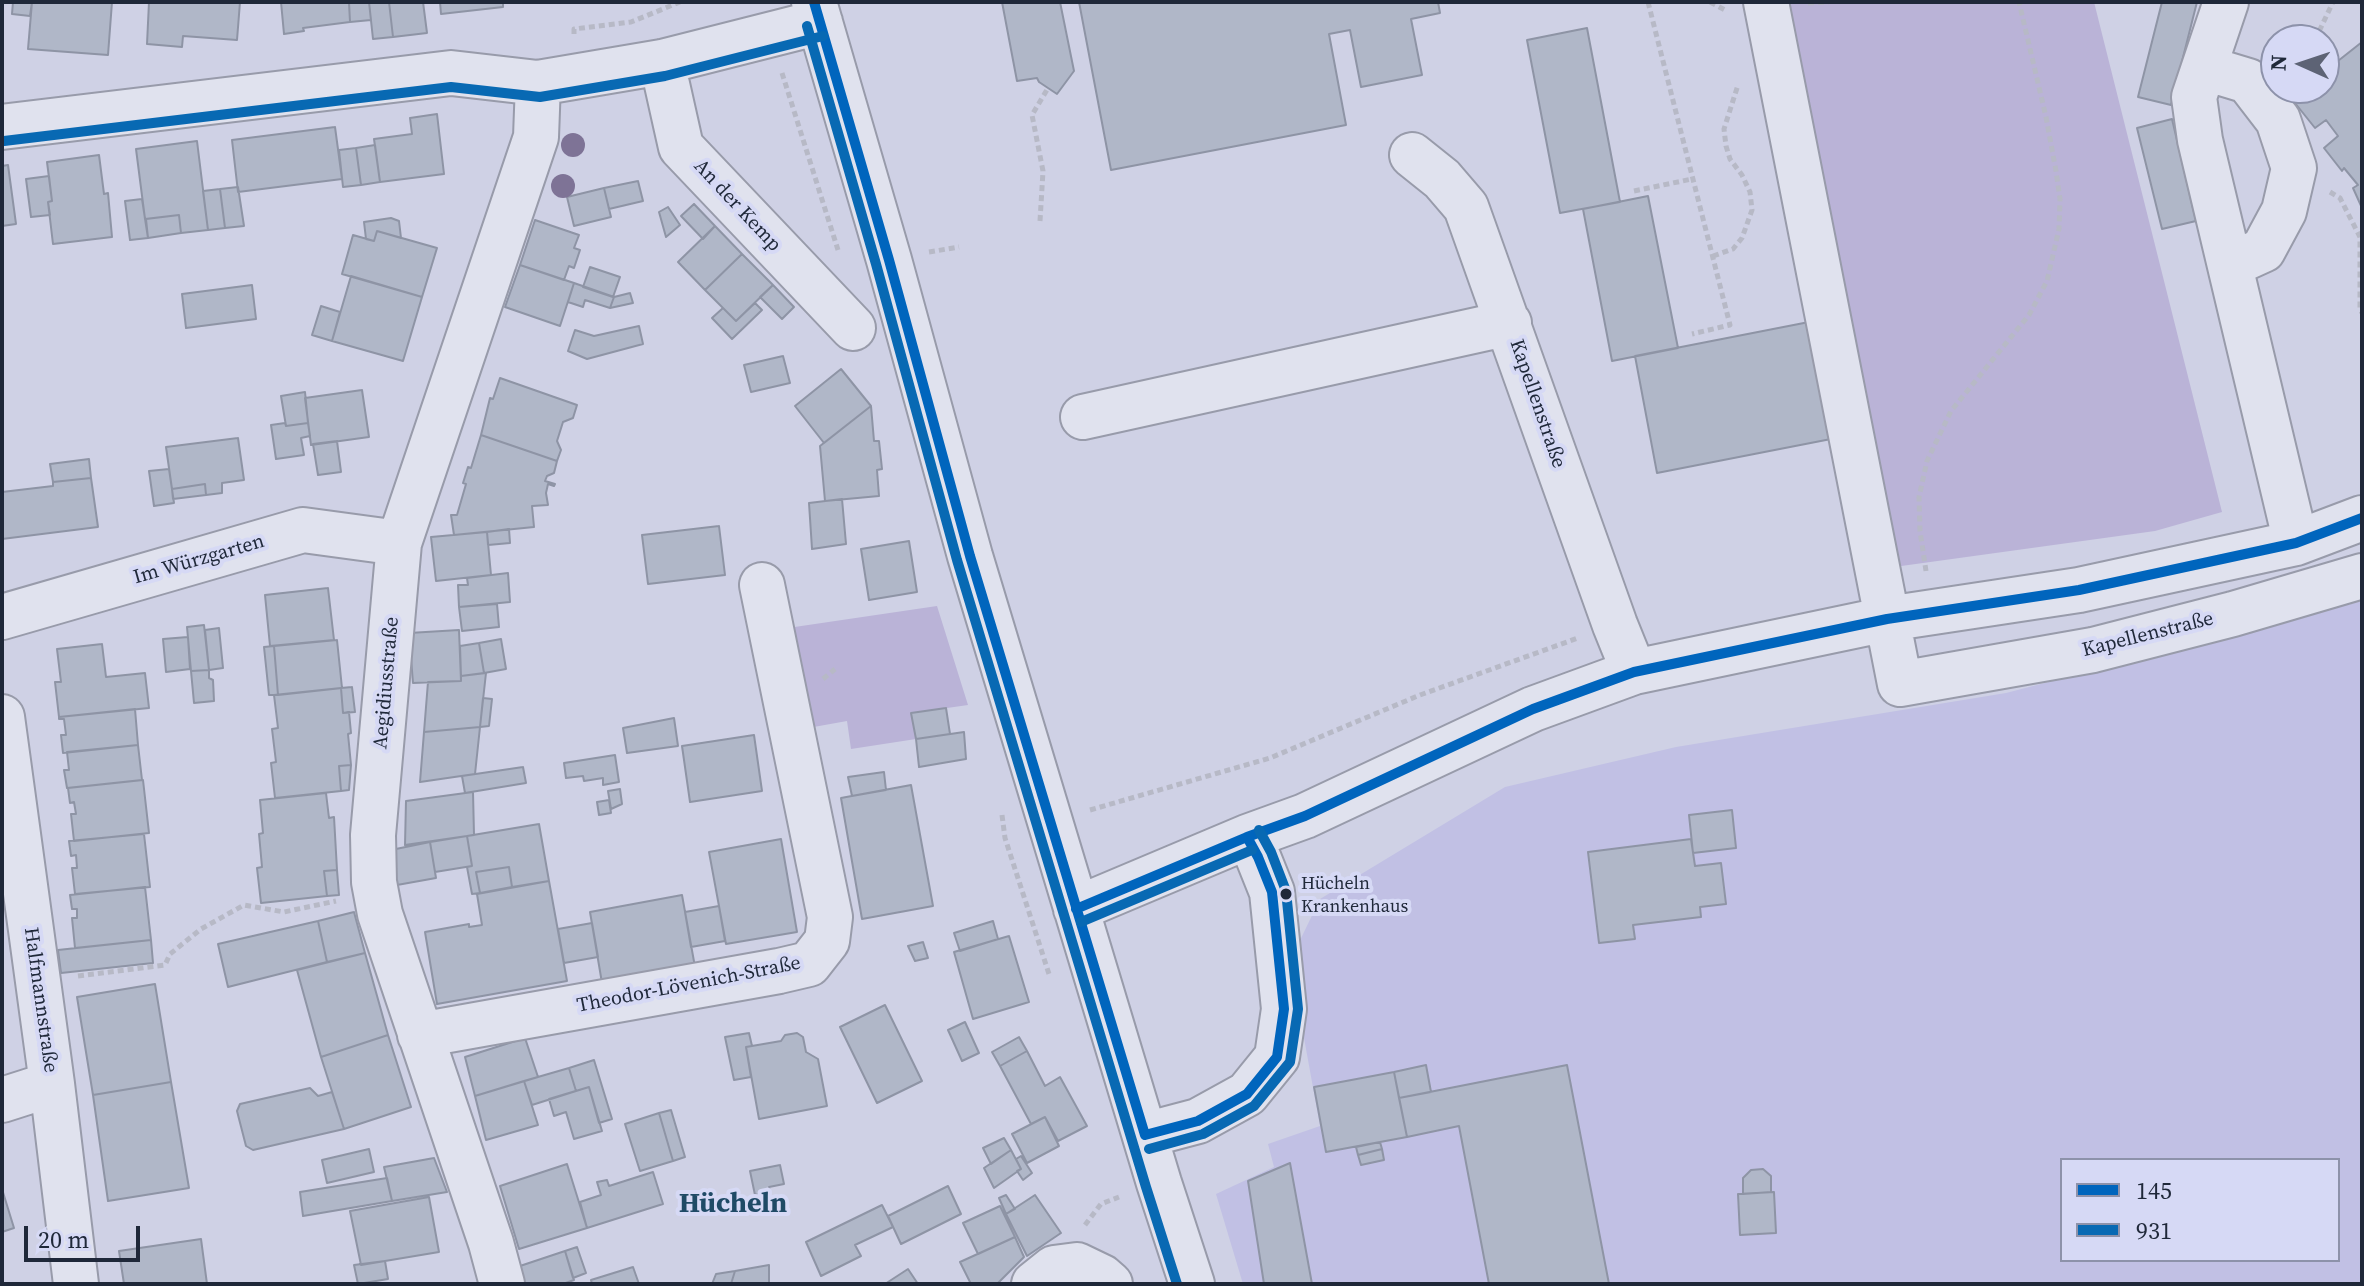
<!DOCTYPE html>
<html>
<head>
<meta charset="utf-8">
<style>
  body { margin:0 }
  #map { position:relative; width:2364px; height:1286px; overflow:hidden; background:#cfd1e5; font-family:"Source Serif 4",serif }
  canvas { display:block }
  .frame { position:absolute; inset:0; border:4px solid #1f2839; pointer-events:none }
  .legend { position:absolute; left:2060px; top:1158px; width:280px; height:104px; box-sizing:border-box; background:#d6d9f5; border:2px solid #8d92aa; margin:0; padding:10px 14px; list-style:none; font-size:24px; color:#1f2839 }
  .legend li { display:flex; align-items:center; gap:16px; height:40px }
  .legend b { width:40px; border:2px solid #8d92aa }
  .north { position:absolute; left:2260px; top:24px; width:80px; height:80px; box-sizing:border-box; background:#d6d9f5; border:2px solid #8d92aa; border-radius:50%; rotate:273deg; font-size:22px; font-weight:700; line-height:32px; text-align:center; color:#1f2839 }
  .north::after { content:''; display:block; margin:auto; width:28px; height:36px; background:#5d6375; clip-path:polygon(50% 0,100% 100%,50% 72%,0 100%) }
  .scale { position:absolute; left:24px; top:1226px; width:116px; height:36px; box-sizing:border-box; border:4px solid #1f2839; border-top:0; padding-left:10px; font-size:24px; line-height:28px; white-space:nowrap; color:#1f2839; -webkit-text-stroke:6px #d6d9f5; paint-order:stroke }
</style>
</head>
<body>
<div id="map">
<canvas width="2364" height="1286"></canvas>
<div class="frame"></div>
<ul class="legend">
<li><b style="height:10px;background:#0065bd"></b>145</li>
<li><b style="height:10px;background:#0869b3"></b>931</li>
</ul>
<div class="north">N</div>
<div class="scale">20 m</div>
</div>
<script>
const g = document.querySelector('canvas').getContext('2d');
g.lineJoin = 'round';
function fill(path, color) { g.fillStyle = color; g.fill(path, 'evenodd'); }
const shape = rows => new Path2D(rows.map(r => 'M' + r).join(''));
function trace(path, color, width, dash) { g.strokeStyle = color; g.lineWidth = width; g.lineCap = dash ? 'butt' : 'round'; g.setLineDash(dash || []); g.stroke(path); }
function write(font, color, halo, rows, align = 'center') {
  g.font = font + ' "Source Serif 4",serif'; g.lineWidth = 8; g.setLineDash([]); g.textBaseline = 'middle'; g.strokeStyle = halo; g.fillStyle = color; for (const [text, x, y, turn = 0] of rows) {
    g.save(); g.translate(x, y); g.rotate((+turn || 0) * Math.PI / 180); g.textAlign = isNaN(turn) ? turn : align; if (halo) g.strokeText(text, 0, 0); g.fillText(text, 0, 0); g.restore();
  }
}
fill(shape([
  [2362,601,2362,1284,1243,1284,1216,1194,1274,1167,1268,1144,1320,1126,1290,961,1320,899,1505,787,1676,747,2006,693],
  [2062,1160,2338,1160,2338,1260,2062,1260]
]), '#c1c0e4');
fill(shape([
  [1787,2,2094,2,2222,512,2155,531,1894,567],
  [937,606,968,705,912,713,916,739,851,749,847,721,808,728,781,629]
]), '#bab3d7');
const building = shape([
  [13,2,32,2,30,16,12,14,13,2],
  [32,2,112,2,108,55,28,49,32,2],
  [149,2,240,2,237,40,183,36,182,47,147,44,149,2],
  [281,2,349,2,350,22,303,28,304,31,284,34,281,2],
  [369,2,371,20,350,22,349,3,369,2],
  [369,2,389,2,393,37,373,39,369,2],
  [389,2,423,2,427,33,393,37,389,2],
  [440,2,503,2,503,7,441,14,440,2],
  [1002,2,1060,2,1074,71,1057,94,1039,82,1037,78,1017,81,1002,2],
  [1079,2,1438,2,1440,13,1411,19,1422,75,1361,87,1350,30,1329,34,1346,125,1111,170,1079,2],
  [2162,2,2197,2,2171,105,2138,97,2162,2],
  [1587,28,1620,202,1560,213,1527,40,1587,28],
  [2362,42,2362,208,2353,188,2358,185,2344,168,2342,171,2324,148,2338,136,2326,120,2315,128,2291,98,2303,88,2324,88,2324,72,2362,42],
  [437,114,444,174,380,182,374,139,412,134,410,118,437,114],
  [2172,119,2196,221,2162,229,2137,128,2172,119],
  [335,127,342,179,238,192,232,140,335,127],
  [197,141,208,230,181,233,179,215,145,219,136,149,197,141],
  [375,145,380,182,361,185,356,148,375,145],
  [356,148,361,185,343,187,339,150,356,148],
  [99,155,104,194,108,193,112,237,53,244,48,202,52,201,47,162,99,155],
  [8,165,16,224,2,226,2,166,8,165],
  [49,176,52,201,48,202,50,215,31,217,26,179,49,176],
  [638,181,643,201,609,209,604,188,638,181],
  [238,187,244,226,225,228,220,189,238,187],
  [604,188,611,217,574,226,567,197,604,188],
  [220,189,225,228,208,230,203,191,220,189],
  [1648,196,1678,348,1612,361,1583,209,1648,196],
  [142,199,148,238,130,240,125,201,142,199],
  [694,204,715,226,703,239,681,216,694,204],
  [668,207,680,225,666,237,659,212,668,207],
  [179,215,181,233,148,238,146,219,179,215],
  [391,218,399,221,401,238,377,231,374,241,366,239,364,222,391,218],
  [535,220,579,235,574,248,580,250,574,268,569,266,564,280,520,265,535,220],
  [715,226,742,254,705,290,678,262,715,226],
  [377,231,437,248,422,297,342,274,353,235,374,241,377,231],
  [742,254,773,285,736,321,705,290,742,254],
  [520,265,574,283,560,326,505,307,520,265],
  [590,267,620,277,613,297,583,287,590,267],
  [351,276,422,297,403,361,332,341,351,276],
  [574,283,614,297,610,308,585,300,583,307,568,302,574,283],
  [252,285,256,319,186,328,182,294,252,285],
  [773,285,794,307,782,319,760,297,773,285],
  [630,293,633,303,610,308,614,297,630,293],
  [755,303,762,310,732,339,712,318,723,308,736,321,755,303],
  [321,306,340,312,332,341,312,335,321,306],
  [1809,322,1831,439,1657,473,1635,356,1809,322],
  [639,326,643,344,587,359,568,351,575,330,594,336,639,326],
  [783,356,790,383,751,392,744,365,783,356],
  [841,369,871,406,824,443,795,406,841,369],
  [500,378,577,405,573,418,563,422,557,441,561,450,557,461,481,435,490,398,493,399,500,378],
  [362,390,369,437,311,445,305,398,362,390],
  [305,392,308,423,286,426,281,396,305,392],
  [871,406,874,441,879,441,882,469,877,470,879,496,825,501,820,446,871,406],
  [285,423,286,426,308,423,310,436,301,438,304,455,276,459,271,425,285,423],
  [481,435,557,461,554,473,547,476,545,481,555,484,554,486,548,484,546,493,548,505,532,506,534,527,454,535,451,515,457,515,466,484,463,483,468,467,471,468,481,435],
  [238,438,244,480,222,483,222,493,206,495,205,484,172,489,166,447,238,438],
  [337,441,341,472,318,475,313,444,337,441],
  [89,459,91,478,53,482,50,464,89,459],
  [169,469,174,503,154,506,149,471,169,469],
  [91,478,98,527,2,539,2,492,53,486,53,482,91,478],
  [205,484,206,495,173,499,172,489,205,484],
  [842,499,846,544,812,549,809,503,842,499],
  [719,526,725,575,648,584,642,535,719,526],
  [509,529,510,543,488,545,487,532,509,529],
  [487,532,491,575,436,581,431,537,487,532],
  [909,541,917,592,869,600,861,549,909,541],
  [508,573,510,602,459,607,458,585,468,585,467,578,508,573],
  [328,588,334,640,270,646,265,595,328,588],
  [497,604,499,627,462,631,459,607,497,604],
  [204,625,209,670,191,671,187,627,204,625],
  [219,628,223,668,209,670,205,630,219,628],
  [459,630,461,681,413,683,409,633,459,630],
  [188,637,190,669,166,672,163,639,188,637],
  [501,639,506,669,484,673,479,643,501,639],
  [337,640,342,688,278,695,274,646,337,640],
  [479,643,484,673,461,676,460,646,479,643],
  [102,644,106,677,145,673,149,708,59,717,55,682,61,682,57,649,102,644],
  [274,646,278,695,269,695,264,647,274,646],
  [209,670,209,678,213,680,214,701,194,703,191,671,209,670],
  [486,673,480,727,424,732,428,682,461,681,461,676,486,673],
  [352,687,355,712,343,713,341,688,352,687],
  [341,688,343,713,349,712,351,733,348,734,351,765,339,766,341,791,275,798,271,763,276,762,272,729,278,728,274,695,341,688],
  [483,698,492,699,489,726,480,727,483,698],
  [946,708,950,734,916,739,911,713,946,708],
  [135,709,138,745,63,753,61,735,66,735,64,719,59,719,59,717,135,709],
  [674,718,678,746,627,753,623,728,674,718],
  [480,727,475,774,420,782,424,732,480,727],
  [964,732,966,759,919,767,916,739,964,732],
  [754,735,762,791,690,802,682,746,754,735],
  [138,745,142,780,67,788,64,770,69,770,67,752,138,745],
  [615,755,619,782,603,785,603,778,584,781,583,776,566,778,564,763,615,755],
  [351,765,349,790,341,791,339,766,351,765],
  [523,767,526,783,465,793,462,776,523,767],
  [884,772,886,790,852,796,848,777,884,772],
  [143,780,149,833,74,841,71,814,76,814,74,802,70,803,68,788,143,780],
  [911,785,933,906,862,919,841,798,911,785],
  [620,789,622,804,611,809,608,791,620,789],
  [473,792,474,835,405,845,406,801,473,792],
  [326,793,329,818,334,817,337,870,324,871,327,896,261,903,257,868,262,867,259,834,263,833,260,800,326,793],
  [609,800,611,813,599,815,597,802,609,800],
  [1732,810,1736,848,1693,853,1689,815,1732,810],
  [539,824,549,881,512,887,509,867,476,872,480,893,472,894,467,867,472,866,467,836,539,824],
  [144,834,150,887,75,894,72,868,77,868,76,855,71,856,69,841,144,834],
  [467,836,472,866,435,872,430,842,467,836],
  [781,839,797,932,726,944,709,852,781,839],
  [1691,839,1695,866,1721,863,1726,904,1700,907,1701,917,1633,925,1635,939,1599,943,1588,852,1691,839],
  [430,842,436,878,397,885,391,850,430,842],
  [509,867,512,887,480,893,476,872,509,867],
  [337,870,339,895,327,896,324,871,337,870],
  [549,881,567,981,437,1004,425,932,469,924,469,927,482,925,477,894,549,881],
  [145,887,151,940,75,948,72,918,77,918,77,909,72,909,70,895,145,887],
  [682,895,695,967,602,983,590,912,682,895],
  [719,906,725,941,691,947,685,912,719,906],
  [354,912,365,953,327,962,318,921,354,912],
  [318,921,327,962,228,987,218,944,318,921],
  [993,921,998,939,960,951,954,933,993,921],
  [592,923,598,957,564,963,558,929,592,923],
  [1009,936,1029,1002,973,1019,954,952,1009,936],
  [151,940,153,963,61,973,58,950,151,940],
  [923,942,928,958,915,961,908,946,923,942],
  [365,953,388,1035,321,1057,297,970,365,953],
  [155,984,171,1082,93,1095,77,997,155,984],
  [885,1005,922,1081,877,1103,840,1027,885,1005],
  [965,1022,979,1053,962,1061,948,1030,965,1022],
  [749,1033,752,1046,746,1047,751,1077,734,1080,725,1037,749,1033],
  [797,1033,803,1037,806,1052,818,1059,827,1106,759,1119,746,1047,781,1041,785,1035,797,1033],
  [388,1035,411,1107,344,1129,321,1057,388,1035],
  [1019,1037,1027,1051,1000,1066,992,1052,1019,1037],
  [525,1038,538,1077,475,1096,465,1057,525,1038],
  [1027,1051,1045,1086,1060,1077,1087,1126,1058,1141,1045,1117,1031,1124,1000,1066,1027,1051],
  [594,1060,612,1119,599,1123,589,1087,576,1091,569,1068,594,1060],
  [1426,1065,1431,1092,1399,1098,1394,1072,1426,1065],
  [1567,1065,1609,1284,1489,1284,1459,1126,1407,1137,1399,1098,1567,1065],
  [569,1068,576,1091,532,1105,524,1081,569,1068],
  [1394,1072,1407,1137,1326,1152,1314,1087,1394,1072],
  [524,1081,538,1125,486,1140,475,1096,524,1081],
  [171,1082,189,1188,108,1201,93,1095,171,1082],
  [589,1087,602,1131,574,1139,566,1112,554,1116,549,1099,589,1087],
  [310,1088,318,1096,332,1092,344,1129,253,1150,246,1146,237,1111,240,1104,310,1088],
  [671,1110,685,1157,673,1161,659,1113,671,1110],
  [659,1113,673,1161,640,1171,625,1124,659,1113],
  [1045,1117,1059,1146,1027,1163,1012,1134,1045,1117],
  [1004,1138,1011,1150,991,1164,983,1148,1004,1138],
  [1380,1142,1382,1149,1358,1155,1356,1147,1380,1142],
  [369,1149,374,1172,327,1183,322,1160,369,1149],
  [1382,1149,1384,1160,1361,1165,1358,1155,1382,1149],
  [1011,1150,1021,1169,994,1188,984,1168,1011,1150],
  [1021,1156,1032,1173,1023,1180,1017,1171,1021,1169,1016,1159,1021,1156],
  [434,1158,447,1192,392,1201,384,1167,434,1158],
  [1290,1163,1312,1284,1264,1284,1248,1181,1290,1163],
  [567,1164,587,1228,519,1249,500,1186,567,1164],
  [780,1165,784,1184,769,1187,770,1194,769,1192,755,1195,750,1171,780,1165],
  [1763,1169,1771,1176,1771,1192,1743,1194,1743,1178,1751,1170,1763,1169],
  [653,1172,663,1204,587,1228,580,1202,601,1195,597,1182,607,1180,609,1186,653,1172],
  [387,1178,392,1201,303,1216,300,1192,387,1178],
  [948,1186,961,1214,901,1244,888,1216,948,1186],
  [2,1189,14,1228,2,1232,2,1189],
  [1774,1192,1776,1233,1740,1235,1738,1194,1774,1192],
  [1006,1195,1015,1209,1006,1214,999,1198,1006,1195],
  [1035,1195,1061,1233,1027,1256,1006,1214,1035,1195],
  [429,1197,439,1252,361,1265,350,1211,429,1197],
  [882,1205,893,1227,855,1245,861,1256,821,1276,806,1242,882,1205],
  [1000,1206,1015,1237,978,1254,963,1223,1000,1206],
  [1015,1237,1024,1257,997,1284,971,1284,960,1262,1015,1237],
  [201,1239,207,1284,124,1284,119,1251,201,1239],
  [577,1247,586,1273,573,1278,565,1251,577,1247],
  [565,1251,574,1280,563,1284,516,1284,511,1269,565,1251],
  [385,1261,388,1279,358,1284,354,1265,385,1261],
  [769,1265,769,1284,731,1284,735,1271,769,1265],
  [633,1267,639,1284,592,1284,591,1280,633,1267],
  [908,1269,918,1284,885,1284,908,1269],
  [735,1271,731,1284,712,1284,716,1274,735,1271]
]);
fill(building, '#b0b7c8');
trace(building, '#8e94a5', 2);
const minor = shape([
  [814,2,889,260,970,556,1159,1183,1192,1284],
  [1766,2,1900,684,2093,650,2233,614,2362,576],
  [2226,2,2194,97,2200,140,2296,543],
  [662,62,681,147,853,328],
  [2205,68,2248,81,2278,120,2294,168,2284,211,2263,250,2230,265],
  [2,127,451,73,538,83,662,62,820,22],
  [1412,155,1442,179,1466,207,1615,625,1634,672],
  [1083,417,1509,323],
  [2,617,303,530,399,543],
  [2,717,52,1084,76,1284],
  [1076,909,1247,837,1305,816,1533,709,1634,672,1887,619,2079,590,2296,543,2362,518],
  [420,1035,779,971,809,964,827,941,830,917,762,585],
  [2,1100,52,1084],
  [1145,1135,1198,1121,1247,1094,1277,1057,1284,1009,1272,892,1258,857,1247,837],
  [502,1284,491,1243,380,914,374,882,373,835,399,543,536,137,538,83],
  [1034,1284,1054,1268,1077,1265,1102,1277,1110,1284]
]);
trace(minor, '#989baa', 48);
trace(shape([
  [1648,2,1730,325,1692,334],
  [1710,2,1725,10],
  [1808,3,1829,2],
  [574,34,574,29,631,22,680,2],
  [2315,40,2333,2],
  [782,73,838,250],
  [1634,191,1692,179],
  [2330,192,2340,198,2360,237,2360,308,2362,313],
  [1040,221,1043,171,1032,115,1048,88],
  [929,252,959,247],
  [1713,256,1733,249,1742,238,1752,210,1750,192,1742,175,1730,159,1726,146,1724,129,1738,85],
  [1926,571,1920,531,1919,497,1927,461,1951,411,2029,315,2047,281,2059,229,2060,199,2056,171,2046,117,2019,2],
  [823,679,835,669],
  [1090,810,1270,758,1420,695,1578,638],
  [1002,815,1005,838,1049,974],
  [78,976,165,965,170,954,201,929,244,905,284,912,336,901],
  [1085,1225,1101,1204,1119,1197]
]), '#b7b9c6', 5, [6, 4]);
trace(minor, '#e0e2ee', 44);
trace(shape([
  [814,2,889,260,970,556,1145,1135],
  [1076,909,1247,837,1305,816,1533,709,1634,672,1887,619,2079,590,2296,543,2362,518],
  [1145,1135,1198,1121,1247,1094,1277,1057,1284,1009,1272,892,1258,857,1247,837]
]), '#0065bd', 10);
trace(shape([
  [807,26,876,264,957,560,1146,1187,1177,1284],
  [4,141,451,87,540,97,665,76,823,36],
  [1081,922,1252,850],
  [1149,1149,1203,1134,1254,1106,1290,1062,1298,1009,1286,891,1271,852,1259,830]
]), '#0869b3', 10);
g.fillStyle = '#7e7396';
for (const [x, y] of [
  [573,145],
  [563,186]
]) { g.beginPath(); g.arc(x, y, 12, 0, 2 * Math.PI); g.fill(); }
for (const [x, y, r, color] of [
  [1286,894,7,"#1f2839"]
]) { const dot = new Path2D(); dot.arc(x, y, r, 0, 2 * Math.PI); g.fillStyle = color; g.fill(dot); trace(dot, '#d6d9f5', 3); }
write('18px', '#1f2839', '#d6d9f5', [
  ["Hücheln",1301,884],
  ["Krankenhaus",1301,907]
], 'left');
write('20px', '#1f2839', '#d6d9f5', [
  ["An der Kemp",737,206,47],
  ["Kapellenstraße",1537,404,71],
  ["Im Würzgarten",199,560,-16],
  ["Kapellenstraße",2148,635,-14],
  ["Aegidiusstraße",387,683,-85],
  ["Theodor-Lövenich-Straße",689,985,-11],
  ["Halfmannstraße",40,1000,82]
]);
write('bold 28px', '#1f4a66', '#d6d9f5', [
  ["Hücheln",733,1205]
]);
</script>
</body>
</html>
